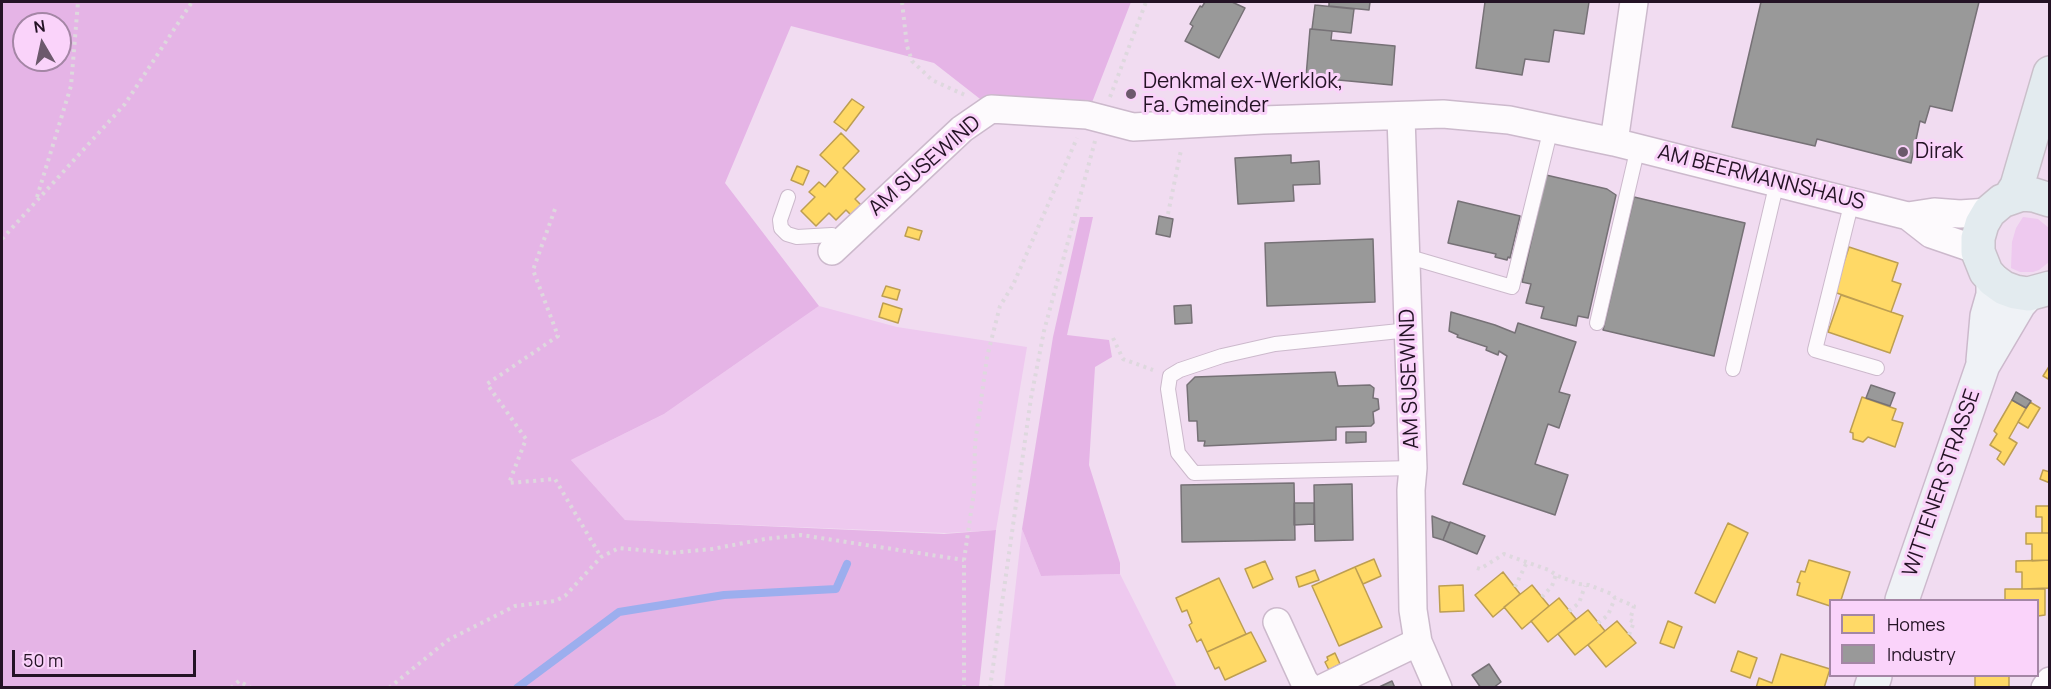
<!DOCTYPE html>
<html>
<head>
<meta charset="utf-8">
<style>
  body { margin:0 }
  #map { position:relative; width:2051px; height:689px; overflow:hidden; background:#f1dcf1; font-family:Manrope,sans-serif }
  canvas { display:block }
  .frame { position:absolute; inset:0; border:3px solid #241325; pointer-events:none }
  .legend { position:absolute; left:1829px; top:599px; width:210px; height:78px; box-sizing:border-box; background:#fad3fa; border:2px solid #a486a5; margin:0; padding:8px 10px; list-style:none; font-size:18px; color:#241325 }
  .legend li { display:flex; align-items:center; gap:12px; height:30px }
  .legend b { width:30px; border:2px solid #a486a5 }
  .north { position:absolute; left:12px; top:12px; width:60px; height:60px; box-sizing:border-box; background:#fad3fa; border:2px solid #a486a5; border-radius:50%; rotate:351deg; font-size:16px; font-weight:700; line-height:24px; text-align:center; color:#241325 }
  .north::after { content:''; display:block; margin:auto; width:21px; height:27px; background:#6c596c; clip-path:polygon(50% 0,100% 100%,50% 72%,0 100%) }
  .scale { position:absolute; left:12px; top:650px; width:184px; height:27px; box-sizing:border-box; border:3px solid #241325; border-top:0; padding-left:8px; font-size:18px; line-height:21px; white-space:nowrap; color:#241325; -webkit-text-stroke:4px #fad3fa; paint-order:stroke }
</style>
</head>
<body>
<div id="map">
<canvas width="2051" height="689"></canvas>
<div class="frame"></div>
<ul class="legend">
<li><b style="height:16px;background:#ffd966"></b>Homes</li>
<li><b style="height:16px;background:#999"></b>Industry</li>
</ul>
<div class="north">N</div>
<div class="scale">50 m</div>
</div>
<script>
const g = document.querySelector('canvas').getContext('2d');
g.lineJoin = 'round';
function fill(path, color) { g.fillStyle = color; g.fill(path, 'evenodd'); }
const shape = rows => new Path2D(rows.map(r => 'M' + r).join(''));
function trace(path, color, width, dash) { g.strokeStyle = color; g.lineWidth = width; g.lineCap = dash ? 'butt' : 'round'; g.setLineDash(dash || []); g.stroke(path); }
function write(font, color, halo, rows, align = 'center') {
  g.font = font + ' Manrope,sans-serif'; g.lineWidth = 6; g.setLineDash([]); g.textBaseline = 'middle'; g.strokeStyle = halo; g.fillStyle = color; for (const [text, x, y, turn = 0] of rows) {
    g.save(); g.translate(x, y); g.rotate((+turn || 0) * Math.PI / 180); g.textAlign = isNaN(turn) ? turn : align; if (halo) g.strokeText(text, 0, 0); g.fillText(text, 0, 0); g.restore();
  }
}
fill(shape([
  [2023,217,2038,219,2049,228,2049,262,2039,270,2033,272,2020,272,2011,268,2012,242,2016,228],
  [819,306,897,327,1027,347,996,530,946,533,625,520,571,460,664,414],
  [1022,529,1041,576,1120,574,1177,687,1004,688]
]), '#eec9ef');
fill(shape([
  [2,2,1131,2,1091,105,984,102,934,63,791,26,725,183,819,306,664,414,571,460,625,520,944,534,996,530,979,687,2,687],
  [24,24,60,24,60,60,24,60],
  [1080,217,1093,217,1067,335,1109,340,1112,357,1095,367,1089,465,1120,563,1120,574,1041,576,1022,529,1053,337]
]), '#e5b4e6');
const homes = shape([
  [852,99,864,107,846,131,834,122,852,99],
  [841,133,859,151,843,168,865,189,855,199,861,205,851,215,846,210,836,220,829,213,816,226,801,211,815,197,809,192,819,182,825,187,838,172,820,155,841,133],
  [797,166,809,171,803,185,791,180,797,166],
  [908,227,922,231,919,240,905,236,908,227],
  [1849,247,1898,263,1892,281,1901,284,1891,312,1834,292,1849,247],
  [886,286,900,290,897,300,882,296,886,286],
  [1841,295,1903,316,1890,353,1828,332,1841,295],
  [883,303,902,309,898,323,879,317,883,303],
  [2050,365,2050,380,2043,376,2050,365],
  [1862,397,1896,409,1892,420,1903,423,1895,447,1868,437,1863,442,1853,439,1853,433,1850,432,1862,397],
  [2012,400,2026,408,2009,438,2017,443,2004,465,1997,459,2001,452,1990,445,1997,434,1994,431,2012,400],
  [2030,402,2040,408,2028,428,2018,422,2030,402],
  [2043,470,2050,472,2050,483,2040,479,2043,470],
  [2036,506,2050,506,2050,533,2042,533,2042,517,2036,517,2036,506],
  [1728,523,1748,533,1715,603,1695,593,1728,523],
  [2026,533,2050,533,2050,560,2032,561,2032,544,2026,544,2026,533],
  [1374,559,1381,576,1363,584,1355,567,1374,559],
  [1809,560,1850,572,1841,600,1830,600,1830,606,1797,595,1800,583,1797,582,1801,571,1805,572,1809,560],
  [2050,560,2050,588,2022,589,2022,572,2016,572,2016,561,2050,560],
  [1265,561,1273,579,1253,588,1245,569,1265,561],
  [1355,567,1382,627,1339,646,1312,586,1355,567],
  [1315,570,1319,580,1299,587,1296,577,1315,570],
  [1503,572,1520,594,1493,617,1475,595,1503,572],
  [1219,578,1246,634,1207,652,1201,639,1197,642,1189,625,1192,623,1187,610,1182,612,1176,598,1219,578],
  [1463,585,1464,611,1440,612,1439,586,1463,585],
  [1532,585,1549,606,1522,629,1504,607,1532,585],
  [2005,589,2045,589,2045,615,2038,616,2038,600,2005,600,2005,589],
  [1559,598,1576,619,1548,642,1531,621,1559,598],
  [1588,610,1605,631,1575,655,1558,634,1588,610],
  [1617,621,1636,643,1606,667,1588,645,1617,621],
  [1668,621,1682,627,1674,648,1660,643,1668,621],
  [1251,632,1266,661,1225,680,1219,667,1215,669,1207,652,1251,632],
  [1738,651,1757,658,1750,678,1731,671,1738,651],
  [1335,653,1340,664,1329,670,1325,662,1328,660,1327,657,1335,653],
  [1781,654,1830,669,1824,688,1756,688,1759,678,1772,683,1781,654],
  [1975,676,2009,676,2009,688,1975,688,1975,676]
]);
fill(homes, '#ffd966');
trace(homes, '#bd9e52', 1.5);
const industry = shape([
  [1205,2,1232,2,1245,8,1219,58,1185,41,1193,26,1190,24,1200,6,1202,7,1205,2],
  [1329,2,1370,2,1369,10,1329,6,1329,2],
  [1485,2,1589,2,1584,34,1554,30,1549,62,1525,59,1522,75,1476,68,1485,2],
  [1761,2,1979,2,1952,111,1930,106,1925,123,1920,121,1911,163,1817,139,1815,146,1732,127,1761,2],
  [1315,5,1354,9,1351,33,1312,29,1315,5],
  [1310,29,1332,31,1331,40,1395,46,1392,85,1306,77,1310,29],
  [1219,100,1220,107,1208,108,1208,101,1219,100],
  [1291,155,1291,163,1319,161,1320,184,1293,185,1294,201,1238,204,1235,158,1291,155],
  [1546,175,1607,189,1616,195,1588,318,1578,316,1576,326,1541,318,1544,307,1526,303,1531,284,1522,282,1546,175],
  [1634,197,1745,223,1714,356,1603,330,1634,197],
  [1458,201,1520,216,1510,258,1508,257,1507,260,1495,257,1496,254,1448,243,1458,201],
  [1159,216,1173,219,1170,237,1156,234,1159,216],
  [1373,239,1375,302,1267,306,1265,243,1373,239],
  [1191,305,1192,323,1175,324,1174,306,1191,305],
  [1451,312,1495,325,1515,333,1518,323,1576,342,1559,392,1570,395,1559,428,1548,424,1535,464,1568,475,1555,515,1463,484,1507,356,1499,351,1498,355,1486,350,1487,347,1457,337,1458,335,1449,331,1451,312],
  [1335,372,1338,386,1370,385,1374,388,1373,398,1378,399,1379,409,1373,412,1374,423,1371,426,1336,427,1336,440,1204,446,1205,441,1198,441,1197,421,1189,421,1187,385,1195,377,1335,372],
  [1871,385,1895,393,1890,406,1866,398,1871,385],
  [2016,392,2031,401,2026,408,2012,400,2016,392],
  [1346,432,1366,432,1366,442,1346,443,1346,432],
  [1294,483,1295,540,1182,542,1181,485,1294,483],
  [1352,484,1353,540,1315,541,1314,485,1352,484],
  [1294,503,1314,503,1314,524,1294,525,1294,503],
  [1432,516,1450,523,1443,540,1433,537,1432,516],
  [1450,522,1485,536,1477,554,1443,540,1450,522],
  [1489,664,1501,682,1493,688,1481,688,1472,675,1489,664],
  [1392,681,1395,688,1377,688,1392,681]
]);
fill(industry, '#999');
trace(industry, '#767176', 1.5);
trace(shape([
  [517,688,619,612,724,595,836,589,847,564]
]), '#9caeee', 8);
const lane = shape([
  [788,197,780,220,781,228,787,234,797,237,832,235,841,242],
  [1852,201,1815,350,1877,368],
  [1406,256,1512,287,1551,128],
  [1597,323,1638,147],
  [1409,330,1275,344,1222,356,1180,370,1170,376,1168,389,1178,453,1194,473,1413,468],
  [1733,369,1777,182]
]);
const street = shape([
  [1401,117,1413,468,1411,490,1413,610,1418,642,1438,688],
  [1614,142,1634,2],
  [1908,216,1931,234,1969,247,1978,252],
  [832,251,962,129,991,109,1087,115,1133,127,1263,120,1443,114,1509,120,1614,142,1908,216,1934,212,1960,214,1989,212],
  [1277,622,1304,681,1310,688],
  [1323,688,1418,642],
  [2045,688,2050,681]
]);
const secondary = shape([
  [1983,361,1987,316,1993,295,1993,280],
  [1902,600,1983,365,2019,304,2028,294],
  [1871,688,1875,676]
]);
const primary = shape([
  [2010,197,2017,186,2050,73],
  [2050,200,2034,195,2022,194,2002,201,1989,212,1982,224,1978,238,1978,252,1986,272,1993,280,2004,288,2015,292,2028,294,2050,288]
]);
trace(lane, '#ccb9cc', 16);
trace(street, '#ccb9cc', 30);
trace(secondary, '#ccb9cc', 36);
trace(primary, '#cabfca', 36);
trace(shape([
  [902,2,907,46,912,61,932,80,967,96],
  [1110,97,1146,2],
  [37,197,71,86,78,2],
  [555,209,533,270,558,336,487,384,526,439,509,483,555,479,601,557],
  [1168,214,1181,150],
  [2,239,125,104,192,2],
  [1113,338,1123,359,1153,370],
  [1477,568,1480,569,1504,554,1549,570,1558,576,1579,584,1589,585,1612,594,1615,598,1634,606,1630,620,1634,622,1629,635],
  [1515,587,1527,562],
  [1542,597,1552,586,1556,574],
  [1569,611,1579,603,1585,586],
  [1598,623,1608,615,1615,598],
  [231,688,239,681,251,688],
  [389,688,448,640,515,606,555,601,565,596,601,557,619,548,671,553,712,549,765,539,801,535,964,560],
  [964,688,964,560,974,492,975,444,987,357,1000,306,1013,285,1077,138],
  [990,688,1031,398,1044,331,1095,141]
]), '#ded8de', 4, [3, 4.5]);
trace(lane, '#fdfafd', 14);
trace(street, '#fdfafd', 27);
trace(secondary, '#eff2f6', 33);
trace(primary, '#e3ebef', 33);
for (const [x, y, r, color] of [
  [1131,94,6,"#6c596c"],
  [1903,152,6,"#6c596c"]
]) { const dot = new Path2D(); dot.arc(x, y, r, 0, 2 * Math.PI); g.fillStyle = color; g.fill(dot); trace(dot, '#fad3fa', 2); }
write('21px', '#241325', '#fad3fa', [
  ["Denkmal ex-Werklok,",1143,82],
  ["Fa. Gmeinder",1143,106],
  ["Dirak",1915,152]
], 'left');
write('21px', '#241325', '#fad3fa', [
  ["AM SUSEWIND",925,166,-41],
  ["AM BEERMANNSHAUS",1761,178,14],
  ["AM SUSEWIND",1410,379,-92],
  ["WITTENER STRASSE",1942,483,-71]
]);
</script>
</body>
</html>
